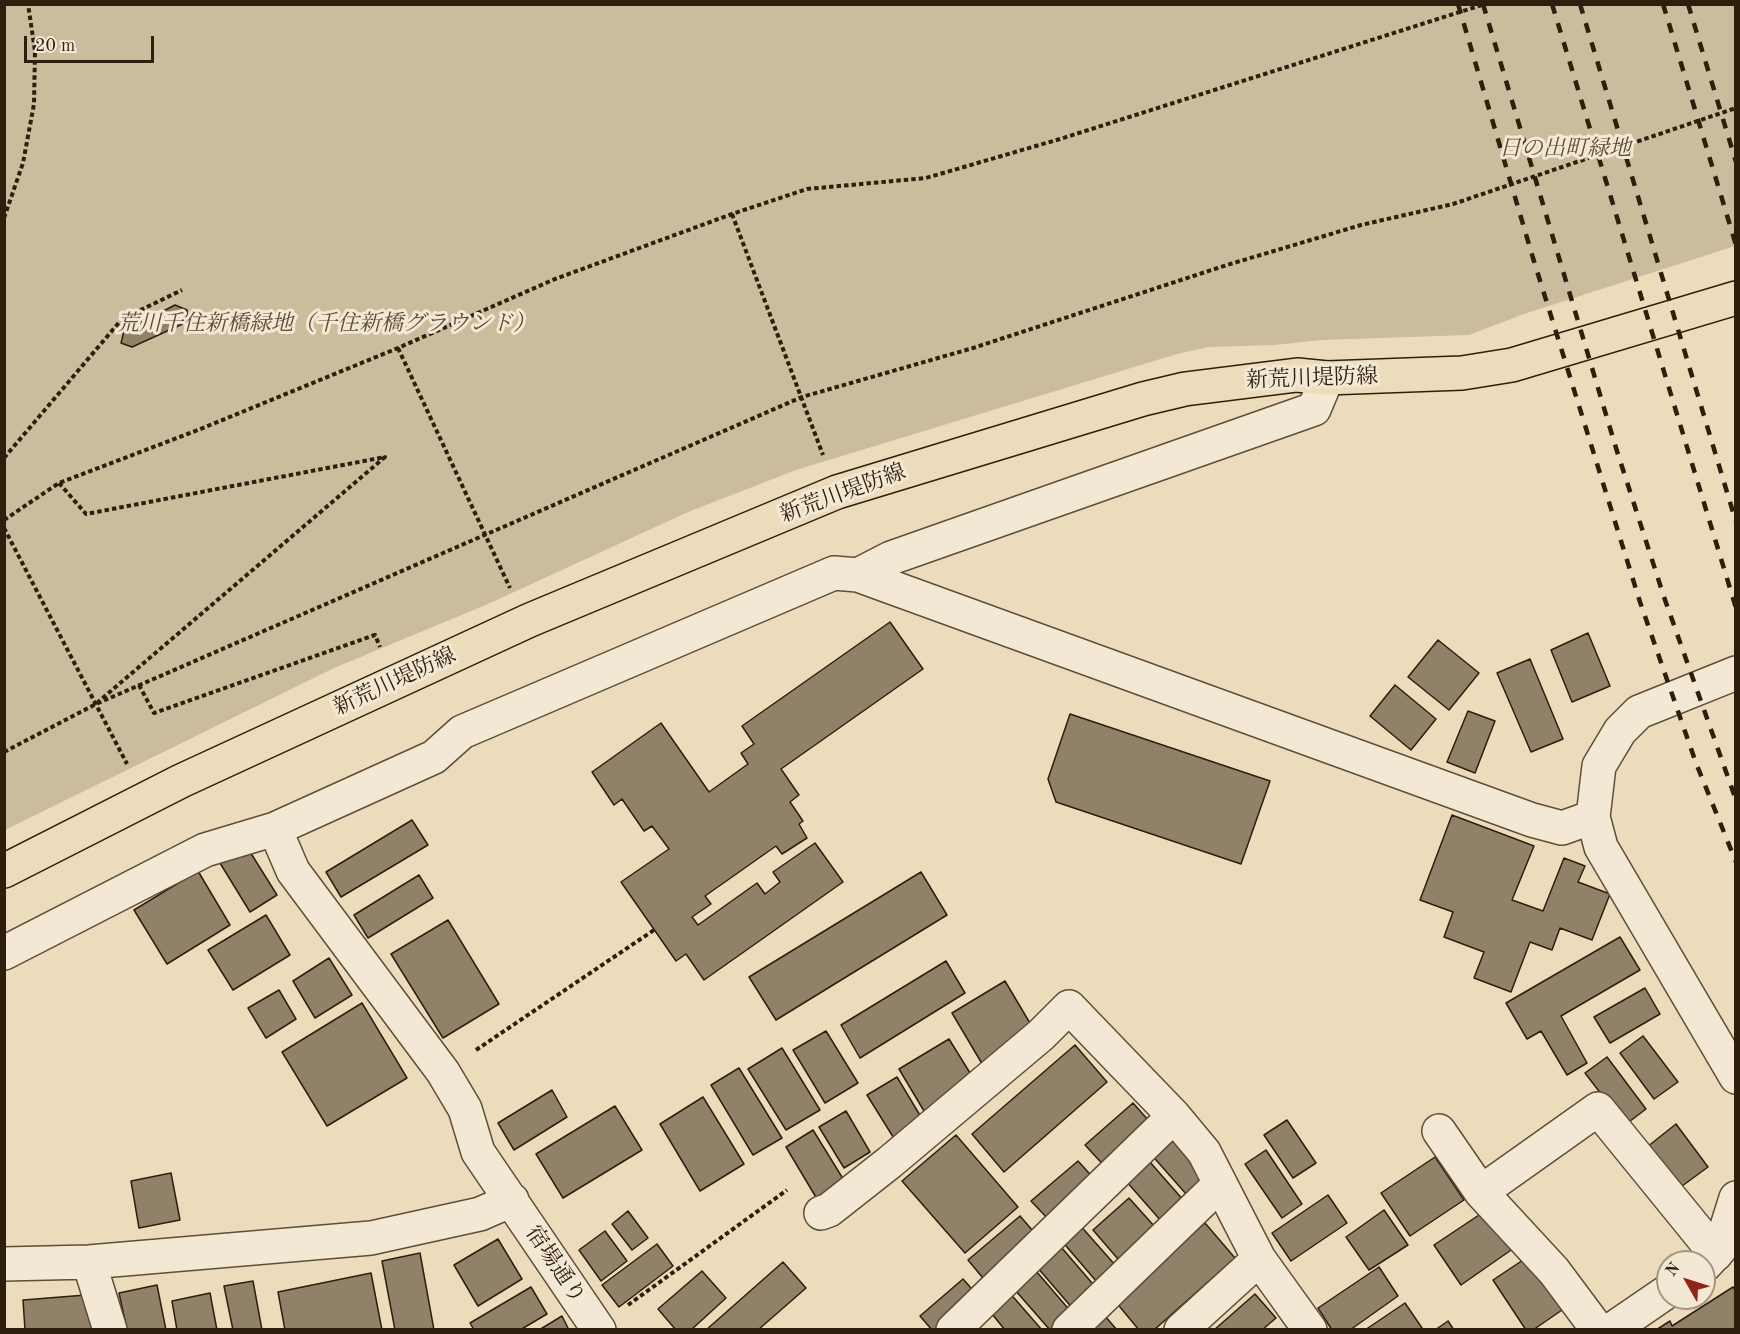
<!DOCTYPE html>
<html>
<head>
<meta charset="utf-8">
<style>
  body { margin:0 }
  #map { position:relative; width:1740px; height:1334px; overflow:hidden; background:#ecdcbb; font-family:"Old Standard TT",serif }
  canvas { display:block }
  .frame { position:absolute; inset:0; border:6px solid #2e1e0e; pointer-events:none }
  .north { position:absolute; left:1656px; top:1250px; width:60px; height:60px; box-sizing:border-box; background:#f3e8d3; border:2px solid #a49784; border-radius:50%; rotate:309deg; font-size:16px; font-weight:700; line-height:24px; text-align:center; color:#2e1e0e }
  .north::after { content:''; display:block; margin:auto; width:21px; height:27px; background:#8f2418; clip-path:polygon(50% 0,100% 100%,50% 72%,0 100%) }
  .scale { position:absolute; left:24px; top:36px; width:130px; height:27px; box-sizing:border-box; border:3px solid #2e1e0e; border-top:0; padding-left:8px; font-size:18px; line-height:21px; white-space:nowrap; color:#2e1e0e; -webkit-text-stroke:4px #f3e8d3; paint-order:stroke }
</style>
</head>
<body>
<div id="map">
<canvas width="1740" height="1334"></canvas>
<div class="frame"></div>
<div class="north">N</div>
<div class="scale">20 m</div>
</div>
<script>
const g = document.querySelector('canvas').getContext('2d');
g.lineJoin = 'round';
function fill(path, color) { g.fillStyle = color; g.fill(path, 'evenodd'); }
const shape = rows => new Path2D(rows.map(r => 'M' + r).join(''));
function trace(path, color, width, dash) { g.strokeStyle = color; g.lineWidth = width; g.lineCap = dash ? 'butt' : 'round'; g.setLineDash(dash || []); g.stroke(path); }
function write(font, color, halo, rows, align = 'center') {
  g.font = font + ' "Old Standard TT","Noto Serif JP",serif'; g.lineWidth = 6; g.setLineDash([]); g.textBaseline = 'middle'; g.strokeStyle = halo; g.fillStyle = color; for (const [text, x, y, turn = 0] of rows) {
    g.save(); g.translate(x, y); g.rotate((+turn || 0) * Math.PI / 180); g.textAlign = isNaN(turn) ? turn : align; if (halo) g.strokeText(text, 0, 0); g.fillText(text, 0, 0); g.restore();
  }
}
fill(shape([
  [5,5,1735,5,1735,246,1524,314,1469,335,1321,340,1275,345,1208,347,1177,354,796,470,688,512,488,604,334,668,5,830]
]), '#ccbc9e');
const building = shape([
  [175,305,187,310,187,322,132,347,121,343,124,331,175,305],
  [890,622,923,669,781,769,799,795,790,802,803,821,799,824,807,838,782,854,776,846,705,896,711,904,692,917,698,925,757,883,765,894,780,882,773,872,815,843,843,882,704,980,686,954,676,961,621,882,669,849,652,826,644,831,622,799,614,805,592,772,661,723,709,792,748,764,741,753,754,744,742,726,890,622],
  [1588,633,1610,686,1572,702,1551,650,1588,633],
  [1438,640,1479,673,1449,710,1408,677,1438,640],
  [1530,659,1563,739,1531,752,1497,673,1530,659],
  [1395,685,1436,719,1411,750,1370,716,1395,685],
  [1468,711,1495,721,1475,773,1447,762,1468,711],
  [1070,714,1270,781,1241,864,1056,802,1048,779,1070,714],
  [1452,815,1534,846,1512,900,1543,911,1564,858,1585,866,1578,882,1610,894,1592,940,1560,928,1552,950,1530,942,1511,992,1474,978,1484,952,1444,937,1453,912,1420,900,1452,815],
  [412,820,428,845,341,897,326,872,412,820],
  [247,847,277,895,250,912,220,863,247,847],
  [198,871,230,925,167,964,134,910,198,871],
  [921,872,947,915,776,1020,749,977,921,872],
  [419,875,433,898,368,938,354,915,419,875],
  [266,915,290,955,233,990,208,950,266,915],
  [448,920,499,1004,443,1038,391,954,448,920],
  [1620,937,1640,970,1561,1016,1587,1063,1567,1075,1541,1031,1527,1039,1506,1003,1620,937],
  [329,958,352,995,315,1018,293,981,329,958],
  [946,961,965,993,860,1058,841,1025,946,961],
  [1005,981,1037,1035,984,1067,952,1013,1005,981],
  [1645,988,1660,1014,1610,1043,1594,1017,1645,988],
  [279,990,296,1019,266,1038,248,1008,279,990],
  [362,1003,407,1078,327,1126,282,1052,362,1003],
  [826,1031,858,1083,825,1103,793,1050,826,1031],
  [1643,1036,1678,1082,1654,1099,1620,1053,1643,1036],
  [949,1039,975,1081,924,1111,899,1069,949,1039],
  [1075,1045,1107,1082,1004,1172,972,1134,1075,1045],
  [782,1048,820,1110,786,1130,748,1069,782,1048],
  [1607,1057,1646,1109,1625,1125,1585,1073,1607,1057],
  [739,1068,782,1138,753,1155,711,1085,739,1068],
  [897,1077,924,1122,895,1140,867,1095,897,1077],
  [552,1090,567,1117,514,1150,498,1123,552,1090],
  [703,1097,744,1164,700,1191,660,1124,703,1097],
  [1133,1103,1157,1130,1109,1171,1085,1145,1133,1103],
  [615,1106,642,1150,563,1198,536,1154,615,1106],
  [846,1111,870,1152,844,1168,819,1127,846,1111],
  [1287,1120,1316,1163,1293,1178,1264,1135,1287,1120],
  [1676,1124,1708,1167,1678,1189,1647,1147,1676,1124],
  [813,1130,845,1182,817,1199,786,1147,813,1130],
  [1171,1132,1209,1176,1187,1195,1149,1152,1171,1132],
  [956,1135,1018,1207,965,1253,902,1181,956,1135],
  [1266,1150,1302,1204,1282,1218,1245,1164,1266,1150],
  [1435,1157,1464,1200,1410,1236,1381,1193,1435,1157],
  [1078,1161,1098,1183,1052,1223,1031,1201,1078,1161],
  [1149,1161,1185,1202,1162,1222,1126,1181,1149,1161],
  [171,1173,180,1220,139,1228,131,1181,171,1173],
  [1328,1195,1347,1223,1291,1261,1272,1233,1328,1195],
  [1129,1198,1155,1227,1118,1259,1093,1230,1129,1198],
  [1488,1209,1514,1248,1461,1285,1434,1245,1488,1209],
  [1384,1210,1408,1245,1369,1270,1346,1237,1384,1210],
  [628,1211,648,1238,632,1250,612,1224,628,1211],
  [1020,1216,1039,1238,987,1283,968,1260,1020,1216],
  [1078,1223,1116,1266,1097,1282,1060,1239,1078,1223],
  [1205,1223,1235,1258,1154,1330,1139,1330,1115,1301,1205,1223],
  [605,1231,627,1261,601,1281,579,1250,605,1231],
  [498,1239,522,1279,478,1306,454,1265,498,1239],
  [657,1244,673,1266,619,1307,602,1285,657,1244],
  [1061,1247,1098,1290,1074,1310,1037,1267,1061,1247],
  [420,1253,434,1330,395,1330,382,1261,420,1253],
  [1529,1256,1565,1308,1533,1330,1526,1330,1493,1280,1529,1256],
  [783,1262,806,1288,758,1330,706,1330,783,1262],
  [1379,1267,1398,1296,1350,1330,1332,1330,1318,1308,1379,1267],
  [702,1271,726,1298,691,1330,676,1330,658,1309,702,1271],
  [1036,1271,1072,1313,1054,1330,1050,1330,1015,1290,1036,1271],
  [371,1273,382,1330,285,1330,278,1292,371,1273],
  [963,1279,979,1297,941,1330,932,1330,920,1316,963,1279],
  [253,1281,262,1330,233,1330,224,1286,253,1281],
  [157,1285,166,1330,127,1330,119,1293,157,1285],
  [531,1287,547,1314,520,1330,474,1330,470,1323,531,1287],
  [1733,1287,1736,1291,1736,1330,1656,1330,1670,1321,1672,1326,1733,1287],
  [1008,1291,1042,1330,1005,1330,988,1309,1008,1291],
  [210,1293,217,1330,177,1330,172,1301,210,1293],
  [1255,1294,1276,1318,1262,1330,1214,1330,1255,1294],
  [86,1295,88,1316,93,1315,94,1330,25,1330,23,1300,86,1295],
  [1405,1303,1422,1328,1419,1330,1365,1330,1405,1303],
  [562,1316,569,1330,539,1330,562,1316],
  [1105,1316,1117,1330,1089,1330,1105,1316],
  [1448,1321,1454,1330,1435,1330,1448,1321]
]);
fill(building, '#918168');
trace(building, '#2e1e0e', 1.5);
const minor = shape([
  [858,575,891,558,1314,409,1327,378],
  [1736,673,1639,712,1620,731,1599,766,1593,817,1601,847,1736,1077],
  [275,829,293,871,443,1072,465,1109,478,1152,599,1330],
  [4,953,205,850,275,829,434,757,462,732,834,573,858,575,1532,820,1562,828,1593,817],
  [1439,1131,1481,1192,1554,1271,1598,1330],
  [1481,1192,1598,1109,1716,1254],
  [821,1213,829,1210,890,1162,1041,1035,1069,1007,1174,1116,1204,1152,1259,1259,1310,1330],
  [89,1262,110,1330],
  [4,1264,89,1262,371,1238,480,1214,512,1200],
  [1704,1266,1720,1249,1736,1198],
  [953,1330,1174,1116],
  [1069,1330,1219,1185],
  [1181,1330,1259,1259],
  [1611,1330,1668,1291]
]);
const major = shape([
  [4,871,181,781,530,620,837,492,1143,399,1185,389,1297,375,1327,378,1462,373,1512,365,1736,298]
]);
trace(minor, '#5e4e39', 36);
trace(major, '#2e1e0e', 36);
trace(shape([
  [732,214,823,455],
  [4,218,23,163,34,104,35,51,28,4],
  [398,348,510,588],
  [4,458,122,319,182,290],
  [59,483,86,514,385,457,98,702],
  [4,520,59,483,198,430,398,348,555,279,732,214,807,189,926,178,1060,139,1485,4],
  [4,528,127,764],
  [139,685,154,713,375,635,380,647],
  [4,752,96,704,802,397,973,348,1227,265,1361,225,1453,204,1736,108],
  [476,1050,654,930],
  [628,1305,787,1190]
]), '#2e1e0e', 4, [4.5, 3]);
trace(minor, '#f3e8d3', 33);
trace(major, '#ecdcbb', 33);
trace(shape([
  [1458,4,1533,258,1640,602,1696,763,1736,862],
  [1483,4,1616,448,1664,597,1736,800],
  [1552,4,1736,608],
  [1580,4,1736,522],
  [1663,4,1736,245],
  [1688,4,1736,162]
]), '#2e1e0e', 4.5, [10, 10]);
write('italic 22px', '#5d4d39', '#f3e8d3', [
  ["日の出町緑地",1565,149],
  ["荒川千住新橋緑地（千住新橋グラウンド）",326,324]
]);
write('22px', '#2e1e0e', '#f3e8d3', [
  ["新荒川堤防線",1312,379,-2],
  ["新荒川堤防線",843,494,-20],
  ["新荒川堤防線",395,682,-25],
  ["宿場通り",555,1265,56]
]);
</script>
</body>
</html>
